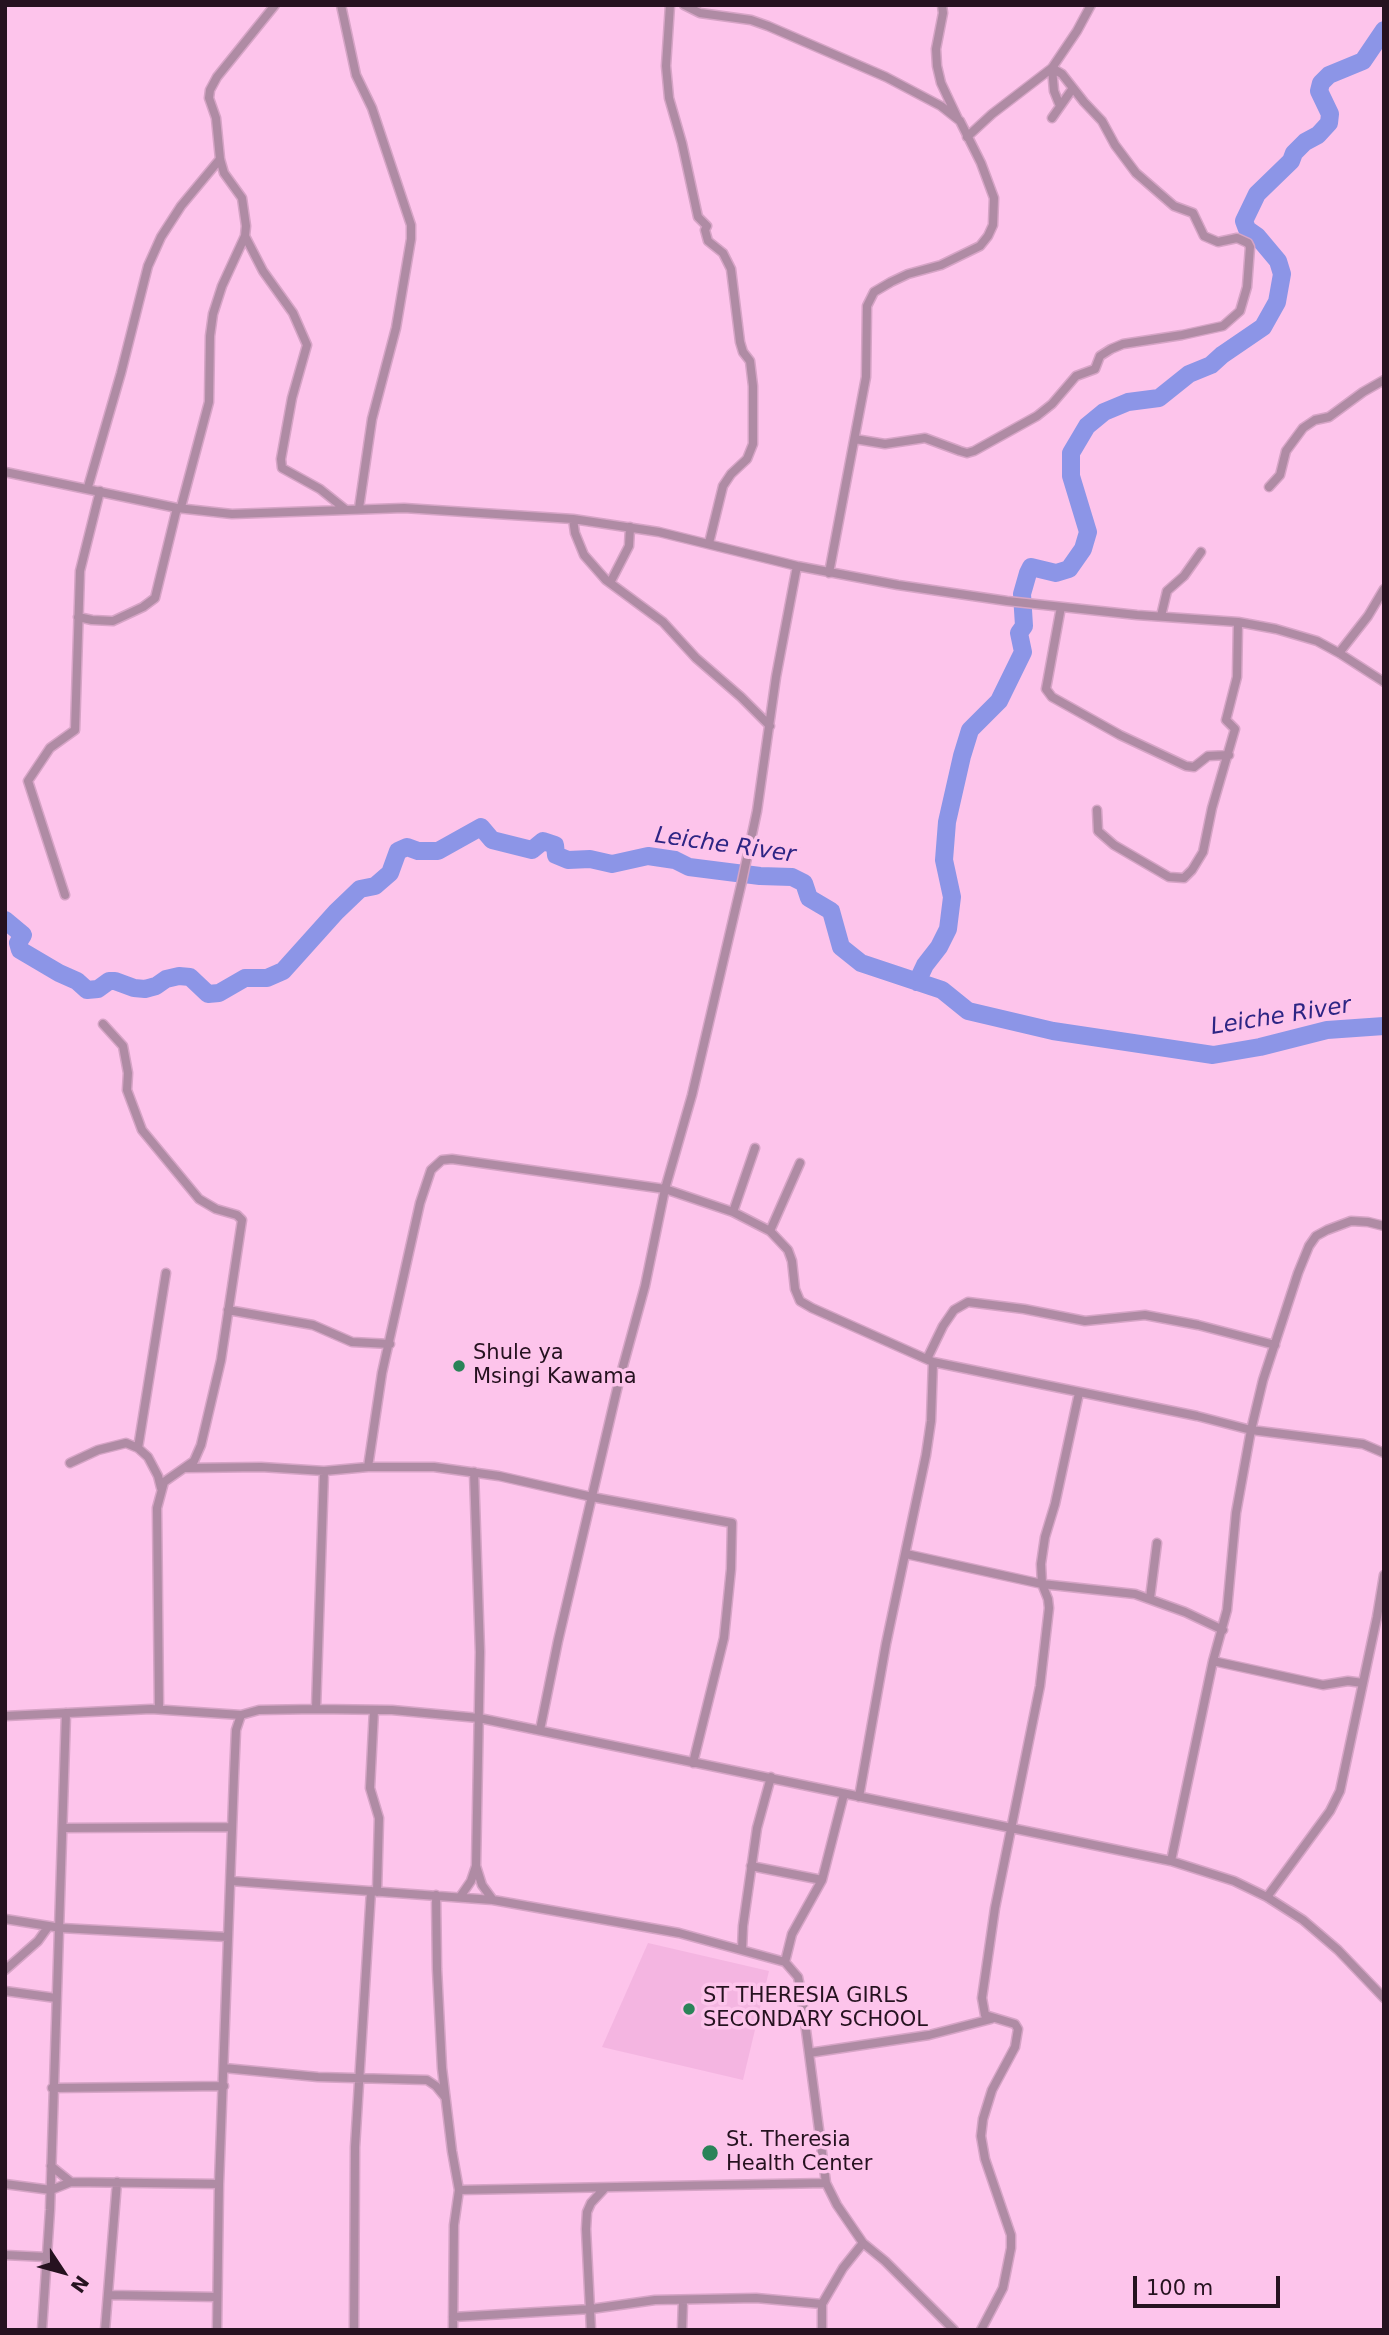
<!DOCTYPE html>
<html>
<head>
<meta charset="utf-8">
<style>
  body { margin:0 }
  #map { position:relative; width:1389px; height:2335px; overflow:hidden; background:#fdc4eb; font-family:"DejaVu Sans",sans-serif }
  canvas { display:block }
  .frame { position:absolute; inset:0; border:7px solid #261220; pointer-events:none }
  .north { position:absolute; left:28px; top:2237px; width:70px; height:70px; -webkit-text-stroke:5px #fdc4eb; paint-order:stroke; rotate:126deg; font-size:19px; font-weight:700; line-height:28px; text-align:center; color:#261220 }
  .north::after { content:''; display:block; margin:auto; width:24px; height:32px; background:#261220; clip-path:polygon(50% 0,100% 100%,50% 72%,0 100%) }
  .scale { position:absolute; left:1133px; top:2276px; width:147px; height:32px; box-sizing:border-box; border:4px solid #261220; border-top:0; padding-left:9px; font-size:21px; line-height:24px; white-space:nowrap; color:#261220; -webkit-text-stroke:5px #fdc4eb; paint-order:stroke }
</style>
</head>
<body>
<div id="map">
<canvas width="1389" height="2335"></canvas>
<div class="frame"></div>
<div class="north">N</div>
<div class="scale">100 m</div>
</div>
<script>
const g = document.querySelector('canvas').getContext('2d');
g.lineJoin = 'round';
function fill(path, color) { g.fillStyle = color; g.fill(path, 'evenodd'); }
const shape = rows => new Path2D(rows.map(r => 'M' + r).join(''));
function trace(path, color, width, dash) { g.strokeStyle = color; g.lineWidth = width; g.lineCap = dash ? 'butt' : 'round'; g.setLineDash(dash || []); g.stroke(path); }
function write(font, color, halo, rows, align = 'center') {
  g.font = font + ' "DejaVu Sans",sans-serif'; g.lineWidth = 7; g.setLineDash([]); g.textBaseline = 'middle'; g.strokeStyle = halo; g.fillStyle = color; for (const [text, x, y, turn = 0] of rows) {
    g.save(); g.translate(x, y); g.rotate((+turn || 0) * Math.PI / 180); g.textAlign = isNaN(turn) ? turn : align; if (halo) g.strokeText(text, 0, 0); g.fillText(text, 0, 0); g.restore();
  }
}
fill(shape([
  [648,1943,769,1971,743,2080,602,2047]
]), '#f4b5e1');
trace(shape([
  [5,920,23,935,18,943,20,950,59,973,77,981,87,990,98,989,109,981,115,981,134,988,145,989,156,986,166,979,179,976,190,977,208,994,219,993,245,978,267,978,283,971,336,912,360,889,375,886,390,873,398,851,407,847,418,851,438,851,481,827,492,840,532,850,543,841,555,845,556,855,568,860,590,859,612,864,648,856,675,860,689,867,760,876,792,877,804,883,809,898,831,911,841,947,861,963,942,990,968,1011,1053,1031,1213,1055,1260,1047,1327,1030,1384,1026],
  [917,982,925,965,939,947,948,929,952,897,944,860,947,822,962,756,970,730,999,701,1023,652,1019,633,1024,626,1022,594,1028,573,1031,567,1056,573,1069,569,1083,549,1088,532,1071,476,1071,453,1087,426,1104,412,1128,402,1159,398,1189,374,1211,365,1222,355,1263,327,1277,302,1282,274,1278,261,1257,236,1247,229,1244,221,1257,194,1291,161,1294,153,1305,142,1318,135,1329,123,1330,114,1319,91,1321,83,1329,75,1363,61,1384,30]
]), '#8c95e7', 18);
const street = shape([
  [341,5,356,75,372,108,411,225,411,239,396,328,372,419,359,508],
  [670,5,666,66,669,98,682,143,698,217,707,226,705,230,708,241,723,253,731,269,740,342,743,352,750,361,753,386,753,444,747,459,731,474,723,486,709,543],
  [684,5,700,13,751,20,768,26,886,77,941,106,960,121,981,163,994,198,993,225,988,236,980,246,941,265,908,274,891,282,874,292,867,306,866,377,829,573],
  [942,5,943,13,936,49,937,66,941,83,958,119],
  [1052,68,1054,91,1060,106],
  [1052,118,1073,88],
  [967,137,992,114,1052,68,1077,31,1091,5],
  [245,236,263,271,293,313,307,345,292,398,281,459,282,468,320,489,345,509],
  [855,439,885,444,925,438,960,451,967,453,974,451,1037,416,1052,404,1076,376,1095,369,1100,356,1111,349,1123,344,1182,335,1223,326,1240,311,1247,287,1250,247,1248,243,1237,238,1218,242,1204,236,1193,213,1174,206,1136,173,1115,145,1102,121,1084,102,1062,74,1052,68],
  [5,472,177,508,232,514,404,508,573,519,659,532,797,566,898,585,1007,601,1137,615,1238,622,1276,629,1317,641,1339,653,1384,682],
  [88,487,121,373,148,266,161,237,181,206,220,159],
  [1269,487,1280,475,1286,451,1303,428,1315,420,1329,417,1363,392,1384,380],
  [181,507,209,402,210,336,213,314,222,286,245,236,246,226,242,198,224,173,220,159,216,118,209,98,210,90,217,77,275,5],
  [573,519,575,533,584,555,606,580,663,622,696,658,741,697,770,726],
  [610,583,629,546,630,527],
  [1061,607,1046,689,1052,697,1120,735,1186,766,1194,767,1208,756,1229,755],
  [1161,616,1167,591,1184,576,1201,552],
  [78,617,92,620,113,621,143,607,155,598,177,508],
  [1339,653,1368,616,1384,589],
  [1097,810,1098,831,1114,845,1169,877,1184,878,1192,870,1203,852,1212,808,1235,729,1226,720,1237,677,1238,622],
  [65,895,28,781,50,748,75,730,80,571,100,491],
  [103,1024,123,1046,128,1073,127,1090,142,1130,199,1199,216,1209,237,1215,242,1220,221,1360,201,1445,194,1461,164,1482,157,1508,159,1709],
  [733,1212,755,1148],
  [770,1231,800,1163],
  [228,1310,313,1325,352,1342,390,1344],
  [927,1359,943,1326,954,1310,968,1302,1024,1309,1085,1321,1145,1315,1198,1325,1275,1345],
  [138,1448,166,1273],
  [70,1463,98,1450,126,1443,138,1448,148,1457,158,1476,161,1488],
  [368,1467,382,1373,420,1203,431,1170,442,1160,452,1159,665,1189,733,1212,770,1231,788,1250,792,1261,795,1289,800,1301,812,1308,933,1362,1197,1416,1251,1430,1363,1444,1384,1453],
  [187,1468,261,1467,324,1471,368,1467,434,1467,499,1476,592,1497,732,1523,731,1569,724,1638,693,1763],
  [474,1472,480,1652,476,1866,482,1885,493,1900],
  [906,1554,1042,1584,1135,1594,1185,1612,1223,1630],
  [1150,1598,1157,1543],
  [1213,1661,1323,1685,1348,1681,1363,1683],
  [316,1709,324,1471],
  [374,1710,370,1788,379,1818,377,1892],
  [5,1716,151,1709,241,1715],
  [540,1730,558,1641,619,1381,645,1286,665,1189,692,1095,742,881,757,811,776,677,797,566],
  [859,1797,886,1644,926,1455,931,1421,933,1362],
  [63,1828,232,1827],
  [1171,1861,1213,1661,1227,1610,1236,1513,1251,1430,1263,1380,1298,1273,1309,1246,1316,1236,1327,1230,1351,1221,1368,1222,1384,1226],
  [751,1866,822,1880],
  [231,1881,493,1900,679,1933,785,1962,798,1977,801,1992,826,2183,837,2205,863,2243,885,2261,954,2330],
  [436,1895,437,1969,442,2068,452,2151,459,2190,454,2225,453,2330],
  [460,1897,471,1881,476,1866],
  [1267,1897,1330,1811,1340,1791,1377,1617,1384,1575],
  [5,1919,61,1928,228,1937],
  [742,1950,743,1926,757,1828,771,1777],
  [785,1962,792,1934,822,1880,844,1794],
  [5,1970,38,1941,48,1927],
  [5,1991,56,1998],
  [809,2053,929,2035,991,2019],
  [224,2068,318,2077,427,2080,436,2086,445,2097],
  [52,2088,224,2086],
  [51,2166,71,2182],
  [5,2184,51,2190,71,2182,219,2184],
  [459,2190,826,2183],
  [5,2255,47,2257],
  [109,2295,217,2297],
  [453,2317,591,2309,655,2300,756,2298,822,2304],
  [42,2330,50,2210,66,1713],
  [105,2330,117,2182],
  [217,2330,219,2184,234,1776,236,1730,241,1715,259,1710,316,1709,392,1710,479,1718,1171,1861,1234,1881,1267,1897,1303,1920,1338,1950,1384,1998],
  [354,2330,355,2147,371,1891],
  [591,2330,586,2229,587,2212,591,2203,604,2189],
  [682,2330,683,2301],
  [822,2330,822,2304,843,2268,863,2243],
  [981,2330,1003,2288,1011,2248,1011,2235,985,2159,981,2136,983,2119,992,2090,1015,2047,1018,2029,1015,2024,985,2015,982,1998,995,1908,1040,1686,1049,1608,1048,1599,1042,1584,1041,1564,1045,1537,1055,1504,1079,1393]
]);
trace(street, '#d6a4c6', 11);
trace(street, '#af8ba4', 8);
for (const [x, y, r, color] of [
  [459,1366,7,"#2a8358"],
  [689,2009,7,"#2a8358"],
  [710,2153,9,"#2a8358"]
]) { const dot = new Path2D(); dot.arc(x, y, r, 0, 2 * Math.PI); g.fillStyle = color; g.fill(dot); trace(dot, '#fdc4eb', 2.5); }
write('21px', '#261220', '#fdc4eb', [
  ["Shule ya",473,1354],
  ["Msingi Kawama",473,1378],
  ["ST THERESIA GIRLS",703,1997],
  ["SECONDARY SCHOOL",703,2021],
  ["St. Theresia",726,2141],
  ["Health Center",726,2165]
], 'left');
write('italic 23px', '#2d2584', '#fdc4eb', [
  ["Leiche River",725,846,8],
  ["Leiche River",1281,1017,-9]
]);
</script>
</body>
</html>
